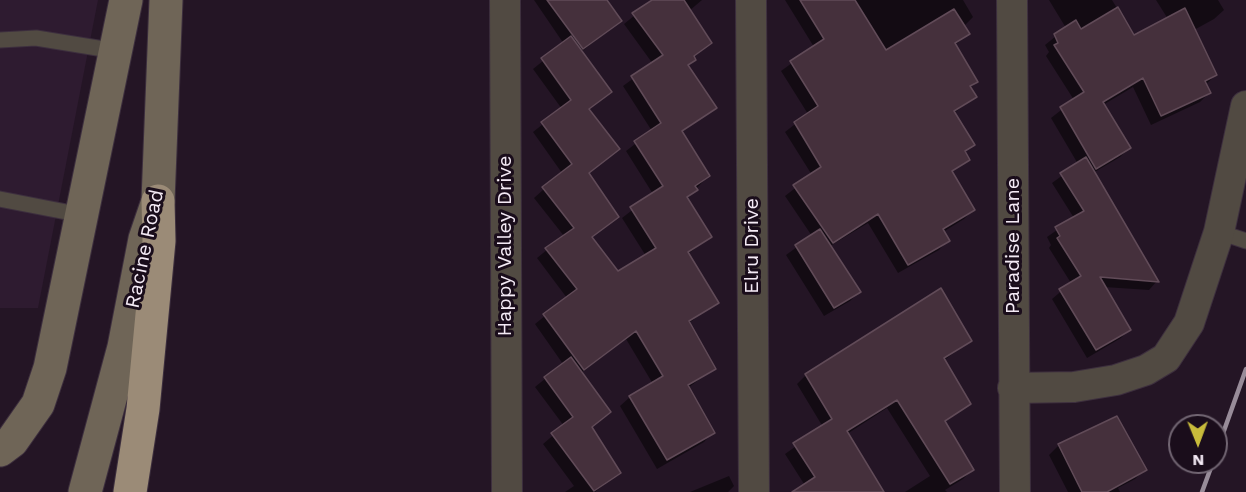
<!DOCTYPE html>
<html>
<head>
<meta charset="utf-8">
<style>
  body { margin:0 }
  #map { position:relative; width:1246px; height:492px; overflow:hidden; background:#241525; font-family:"Work Sans",sans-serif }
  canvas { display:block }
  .north { position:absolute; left:1168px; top:414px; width:60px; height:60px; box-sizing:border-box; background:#1a0d1b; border:2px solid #716572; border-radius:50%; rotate:179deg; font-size:16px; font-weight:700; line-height:24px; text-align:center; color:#f4eaf5 }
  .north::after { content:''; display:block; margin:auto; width:21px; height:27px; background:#c8bb3b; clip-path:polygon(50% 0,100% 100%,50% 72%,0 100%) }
</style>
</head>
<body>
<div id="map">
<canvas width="1246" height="492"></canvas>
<div class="north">N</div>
</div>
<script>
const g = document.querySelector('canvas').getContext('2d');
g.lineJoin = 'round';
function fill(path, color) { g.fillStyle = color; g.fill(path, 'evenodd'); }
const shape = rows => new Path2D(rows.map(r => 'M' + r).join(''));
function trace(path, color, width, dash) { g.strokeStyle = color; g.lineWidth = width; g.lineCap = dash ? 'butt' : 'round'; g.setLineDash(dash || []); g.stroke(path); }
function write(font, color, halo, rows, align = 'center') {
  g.font = font + ' "Work Sans",sans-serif'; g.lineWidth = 6; g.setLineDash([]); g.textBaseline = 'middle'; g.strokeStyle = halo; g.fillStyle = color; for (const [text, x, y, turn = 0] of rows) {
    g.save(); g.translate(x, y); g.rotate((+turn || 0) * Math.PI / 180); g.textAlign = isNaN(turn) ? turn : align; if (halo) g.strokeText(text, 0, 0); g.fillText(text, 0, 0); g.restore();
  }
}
fill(shape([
  [0,0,98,0,38,308,0,308]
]), '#2e1b30');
fill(shape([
  [534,0,605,0,620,21,581,52,610,92,588,110,618,149,588,174,617,217,591,238,618,273,646,256,622,218,653,194,626,151,652,131,623,86,653,64,624,24,651,2,650,0,702,0,689,11,710,43,693,58,695,60,687,67,715,108,681,133,708,176,687,199,710,237,688,254,717,302,689,323,714,368,688,388,713,432,704,442,657,469,620,406,630,397,653,384,626,339,581,373,609,412,591,428,620,472,595,492,565,492,574,486,543,444,564,426,535,387,563,364,535,324,567,298,537,258,564,236,534,198,562,173,533,132,562,109,533,69,564,44],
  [785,0,963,0,973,17,964,26,968,34,955,45,976,81,970,88,975,97,954,113,973,144,964,153,968,159,951,173,974,209,964,219,943,232,948,240,939,250,898,273,868,223,830,246,860,291,850,301,824,316,786,255,812,236,785,196,812,175,785,132,808,114,781,71,814,47],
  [1049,0,1112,0,1134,36,1168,19,1156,0,1218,0,1224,10,1214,19,1194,30,1216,75,1205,85,1209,93,1200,102,1151,125,1133,87,1103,105,1129,148,1120,157,1093,173,1157,281,1149,290,1104,287,1129,329,1121,338,1087,358,1052,299,1071,283,1049,248,1051,245,1047,237,1074,218,1052,183,1078,164,1051,118,1074,100,1046,56,1049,52,1045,45,1066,28],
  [970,341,943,361,970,404,944,423,972,470,963,479,945,490,947,492,905,492,930,476,887,408,847,434,883,492,803,492,806,487,785,454,823,427,797,384,806,375],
  [1059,445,1145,469,1135,479,1118,488,1120,492,1068,492,1049,455],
  [729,476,734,486,728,492,690,492]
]), '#0007');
const building = shape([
  [547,0,607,0,622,21,583,49,547,0],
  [652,0,684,0,712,43,694,56,696,60,688,65,717,108,682,131,710,176,695,186,698,190,687,197,712,237,688,252,719,303,689,321,716,369,688,385,715,433,667,460,629,396,663,376,636,331,584,370,543,314,577,289,545,248,574,228,542,187,572,164,541,122,571,100,541,58,571,36,612,92,589,109,620,149,589,173,619,217,592,237,618,271,656,248,630,207,663,186,634,141,661,123,631,76,663,55,632,13,652,0],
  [800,0,855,0,886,50,954,9,970,34,955,43,978,82,970,86,977,97,954,111,975,145,965,151,970,160,952,171,975,210,943,229,950,241,908,265,878,214,833,243,793,185,821,167,794,122,818,106,790,61,824,39,800,0],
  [1118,7,1134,35,1185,8,1217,75,1205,81,1211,93,1161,116,1143,78,1103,102,1131,148,1096,169,1060,107,1084,92,1054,45,1058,43,1054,34,1076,20,1081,29,1118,7],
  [1086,157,1159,282,1100,277,1131,330,1096,350,1059,289,1081,276,1057,238,1060,236,1055,227,1084,211,1060,173,1086,157],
  [820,229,861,292,834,308,795,245,820,229],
  [941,288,972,341,944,358,971,404,945,421,974,470,950,484,897,400,847,431,884,492,792,492,815,477,793,443,832,419,805,374,941,288],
  [571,357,611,412,592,427,621,473,594,491,551,433,573,417,544,377,571,357],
  [1117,416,1147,470,1107,492,1082,492,1058,444,1117,416]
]);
fill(building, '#45303c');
trace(building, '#614b58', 1.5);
const service = shape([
  [0,40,36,38,116,51],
  [0,199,82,215],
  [1219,232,1246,241]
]);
const minor = shape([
  [505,0,507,492],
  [751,0,754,492],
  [1012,0,1015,492],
  [1013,388,1074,387,1116,380,1146,370,1166,358,1189,323,1219,232,1246,106]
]);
const secondary = shape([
  [0,450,12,441,38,404,50,368,126,0],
  [85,492,124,347,145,239,158,201,166,0]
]);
const motorway = shape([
  [130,492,143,409,159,241,158,201]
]);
trace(service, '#3d2f3e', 17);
trace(minor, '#3d2f3e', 32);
trace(secondary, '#3d2f3e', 35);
trace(motorway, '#3d2f3e', 35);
trace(service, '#514a42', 15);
trace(minor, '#514a42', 30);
trace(secondary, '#6f6557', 33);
trace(motorway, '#9b8b77', 33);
trace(shape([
  [1216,453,1246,369],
  [1202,492,1213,462]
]), '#988c99', 4.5);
write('20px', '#f4eaf5', '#1a0d1b', [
  ["Happy Valley Drive",505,246,-90],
  ["Elru Drive",752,246,-90],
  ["Paradise Lane",1013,246,-90],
  ["Racine Road",145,249,-78]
]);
</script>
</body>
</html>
